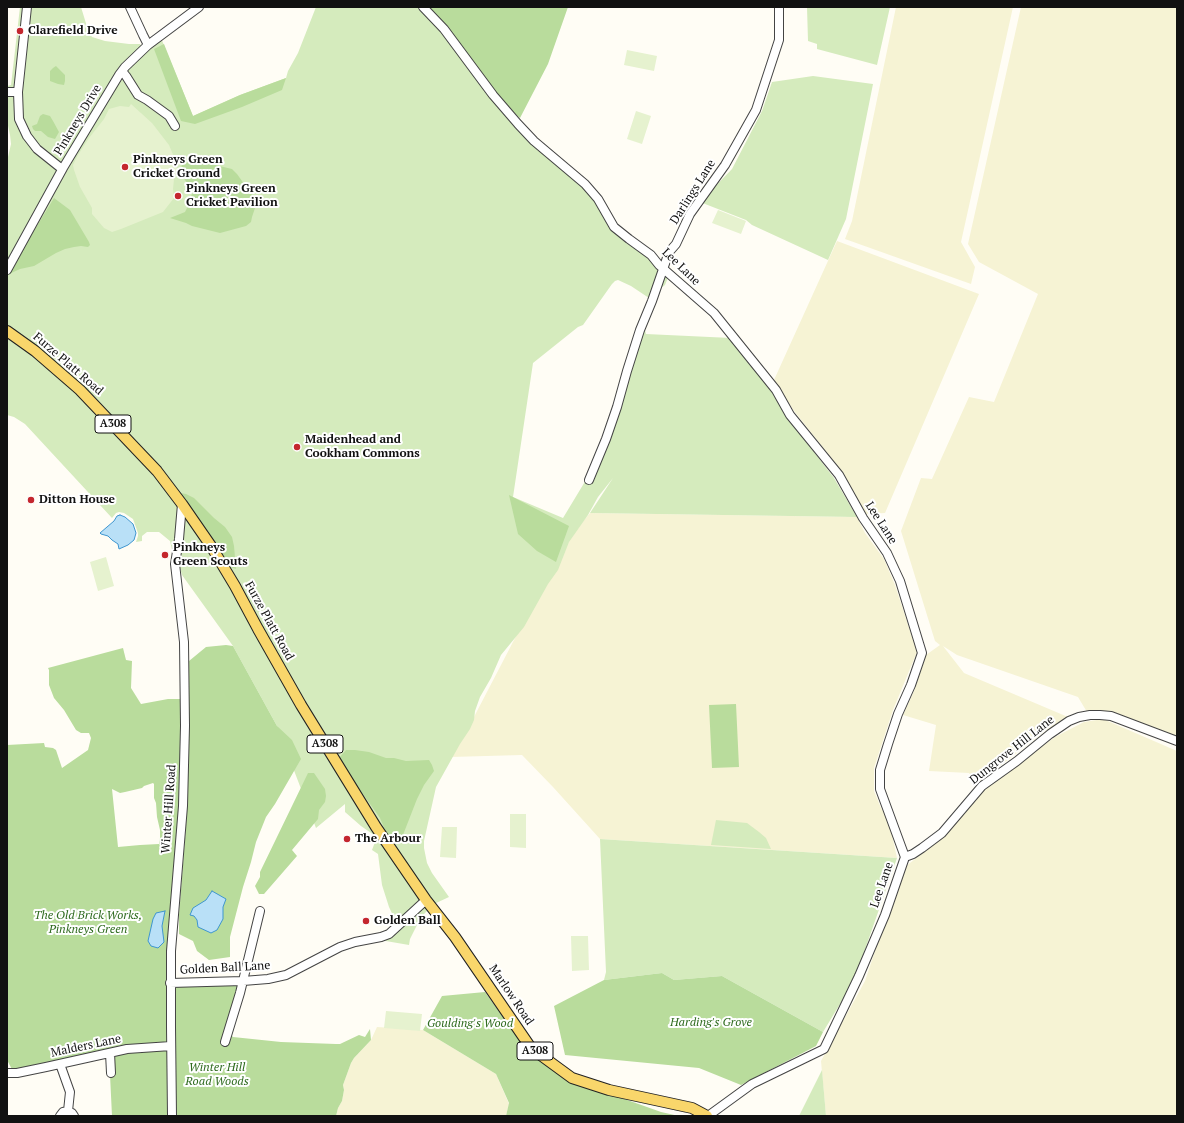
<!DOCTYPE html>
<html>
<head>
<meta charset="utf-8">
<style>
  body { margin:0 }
  #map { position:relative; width:1184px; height:1123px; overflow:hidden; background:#fffdf5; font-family:"PT Serif",serif }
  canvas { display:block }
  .frame { position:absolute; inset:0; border:8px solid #111; pointer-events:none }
</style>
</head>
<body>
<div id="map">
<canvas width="1184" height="1123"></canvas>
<div class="frame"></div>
</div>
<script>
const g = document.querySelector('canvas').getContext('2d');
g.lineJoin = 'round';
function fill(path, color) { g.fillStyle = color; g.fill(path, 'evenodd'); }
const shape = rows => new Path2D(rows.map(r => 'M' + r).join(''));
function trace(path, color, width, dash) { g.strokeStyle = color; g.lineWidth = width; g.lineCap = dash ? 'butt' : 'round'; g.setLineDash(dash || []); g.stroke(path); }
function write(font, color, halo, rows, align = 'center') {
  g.font = font + ' "PT Serif",serif'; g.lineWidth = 4; g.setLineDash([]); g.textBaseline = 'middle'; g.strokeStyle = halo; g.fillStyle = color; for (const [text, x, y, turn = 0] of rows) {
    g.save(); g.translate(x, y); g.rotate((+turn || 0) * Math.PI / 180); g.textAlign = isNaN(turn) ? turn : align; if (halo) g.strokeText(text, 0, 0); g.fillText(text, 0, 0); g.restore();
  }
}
fill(shape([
  [896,7,1013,7,961,242,975,267,971,284,845,239,852,221],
  [1021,7,1177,7,1177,740,1087,712,1078,697,957,655,943,646,964,673,1068,717,1046,731,976,784,969,773,929,771,936,725,903,715,914,691,926,655,940,645,935,641,901,531,921,478,932,479,969,397,994,402,1038,294,979,262,968,244],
  [837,241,979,294,885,513,865,514,841,470,794,411,774,380],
  [590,513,857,517,865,533,884,559,895,585,917,652,893,710,874,768,874,791,881,808,889,821,897,858,600,839,553,787,522,755,450,757,462,740,527,615,569,538],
  [1103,719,1177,751,1177,1116,826,1116,821,1061,865,981,895,891,906,866,928,849,953,825,985,789,1033,753,1055,737,1084,722],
  [377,1027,423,1030,496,1074,509,1104,506,1116,336,1116,338,1108,342,1101,344,1090,343,1085,351,1063,354,1058,371,1040]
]), '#f6f3d4');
fill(shape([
  [20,7,81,7,88,30,92,37,105,41,129,44,140,44,143,49,161,38,193,116,240,95,286,78,288,71,298,53,316,7,421,7,426,11,485,87,580,183,606,216,669,275,665,285,661,288,649,320,645,330,646,334,731,338,772,392,790,421,834,478,857,517,590,513,613,478,598,497,588,515,569,542,558,570,548,584,524,627,501,655,491,678,480,697,475,711,474,720,470,729,460,744,436,787,424,841,424,848,427,863,432,873,449,897,434,904,421,917,410,939,409,945,380,940,399,928,389,907,382,885,378,854,372,850,375,842,374,835,361,826,345,812,345,804,316,828,277,726,233,646,182,575,179,565,180,547,172,550,170,541,159,532,147,532,142,536,142,541,136,542,138,536,138,533,133,519,124,513,119,512,116,513,112,518,25,424,14,417,7,415,7,158,8,157,11,144,10,135,7,121,7,86,11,85],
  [618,280,631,286,649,298,595,465,563,518,513,497,533,363,578,327,583,325,612,284,615,281],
  [807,7,890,7,877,65,817,49,817,44,808,41],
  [813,76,873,84,846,219,828,260,752,225,746,220,700,202,732,169,762,111,772,82],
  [716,820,747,823,759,832,766,838,771,849,711,845],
  [600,839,897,858,854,981,823,1032,722,976,674,980,662,973,604,980,606,972],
  [822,1070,826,1116,799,1116]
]), '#d5ebbd');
fill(shape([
  [426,7,568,7,548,64,520,118,499,101],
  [164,44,193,116,240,95,286,78,282,90,242,107,195,124,181,121,154,49],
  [56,66,65,75,65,81,64,85,58,84,50,81,50,71,53,68],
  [43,114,50,116,53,121,59,132,55,139,48,137,41,131,35,131,33,129,32,126,37,124,40,116],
  [192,160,199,160,207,163,232,169,237,174,257,202,252,217,251,222,246,226,220,233,192,226,186,223,170,218,185,212,189,204,193,190,181,175,182,162],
  [54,198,70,210,89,242,90,245,88,247,81,246,74,247,65,249,56,253,34,266,20,269,7,275],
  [180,493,186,494,194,498,214,518,225,527,232,537,234,546,236,569,230,567,213,545],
  [509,495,569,526,556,562,537,551,518,534],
  [226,645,233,646,277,726,292,740,301,759,275,804,266,817,256,842,251,862,243,887,230,937,230,957,209,960,197,951,193,941,179,934,179,915,186,826,189,745,189,661,206,647],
  [123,648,126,660,132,661,131,688,141,704,168,699,183,699,180,768,180,810,167,1043,14,1073,7,1060,7,745,44,743,45,747,53,748,56,750,62,768,88,750,91,738,89,733,81,733,76,730,64,710,54,698,49,685,49,670,48,668],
  [153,783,154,784,154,798,156,803,157,817,160,830,160,838,159,844,140,845,118,847,112,789,120,793,125,792,142,788,144,786],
  [736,704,739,767,712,768,709,705],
  [346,750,355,750,369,752,386,758,394,758,406,761,429,760,432,765,434,771,424,785,417,799,401,840,394,844,388,837,380,818,338,759],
  [308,773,314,773,325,789,326,796,325,802,319,810,318,819,292,850,297,856,264,894,259,894,255,886,260,877,260,872],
  [662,973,674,980,722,976,823,1032,816,1046,741,1085,699,1068,565,1055,554,1006,604,980],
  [246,984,229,1033,233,1037,281,1042,336,1044,340,1044,359,1035,365,1037,370,1029,371,1040,354,1058,351,1063,343,1085,344,1090,342,1101,338,1108,336,1116,112,1116,109,1054,167,1044,173,992,175,988,178,985],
  [485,992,529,1053,571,1080,661,1112,679,1116,506,1116,509,1103,496,1074,423,1030,442,996]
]), '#b9dc9c');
fill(shape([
  [627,50,657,56,654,71,624,65],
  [131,104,152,123,169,145,174,157,177,168,174,179,173,189,174,198,163,212,121,229,112,232,104,228,92,214,92,208,80,187,74,170,73,165,78,155,89,138,104,119,109,109,120,106,129,107],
  [636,111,651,116,642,144,627,139],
  [718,210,746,221,741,234,712,223],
  [106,557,114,586,98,591,90,562],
  [510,814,526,814,526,848,510,847],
  [442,827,457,827,456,858,440,857],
  [571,936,588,936,589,970,572,971],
  [386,1011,422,1014,420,1031,384,1028]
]), '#e6f2cf');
const water = shape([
  [120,515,125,517,133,524,136,533,134,540,128,545,119,549,118,544,112,540,108,536,101,534,100,533,114,521,117,516,120,515],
  [212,891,226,899,223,907,223,919,217,930,211,933,198,927,197,920,194,916,190,915,193,908,206,900,212,891],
  [165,911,162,926,164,942,158,948,151,946,148,941,153,919,156,913,165,911]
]);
fill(water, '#b9e0f7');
trace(water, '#3f96cf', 1);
const minor = shape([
  [27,7,18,92,19,119,27,136,37,149,62,169],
  [130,7,143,35,148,45],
  [423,7,444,29,493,95,518,124,534,141,585,184,598,199,614,227,629,239,651,255,659,265,714,313,776,390,790,415,839,475,863,518,887,553,900,581,922,653,911,685,898,714,888,744,880,770,880,789,905,857,885,915,859,976,824,1049,752,1084,708,1116],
  [122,71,126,76,138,95,147,100,169,116,175,126],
  [7,92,18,92],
  [7,270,63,168,119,75,125,67,148,45,199,7],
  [589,480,606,439,617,407,627,371,640,330,652,301,669,252,676,244,690,214,725,165,756,110,779,40,779,7],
  [905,857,913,854,922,848,942,833,982,786,1017,761,1050,734,1069,721,1079,717,1090,715,1100,715,1111,716,1177,741],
  [170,983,243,981,268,979,286,975,340,947,355,942,381,937,389,934,426,900],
  [225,1042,240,993,260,911],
  [110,1053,111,1073],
  [60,1064,70,1092,68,1111],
  [7,1073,17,1073,46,1067,127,1049,171,1046],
  [60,1116,63,1112,68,1111,72,1113,74,1116],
  [172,1116,171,1027,171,951,183,806,185,726,184,642,175,564,179,539,182,504]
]);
const major = shape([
  [7,331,35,351,80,390,157,471,182,504,211,546,235,586,258,629,301,705,376,827,426,900,455,937,531,1048,572,1078,609,1090,692,1108,707,1116]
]);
trace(minor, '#444', 10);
trace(major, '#222', 12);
trace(minor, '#fff', 8);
trace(major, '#f9d66b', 10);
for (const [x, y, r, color] of [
  [20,31,4,"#c4262e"],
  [125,167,4,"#c4262e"],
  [178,196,4,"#c4262e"],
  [297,447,4,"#c4262e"],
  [31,500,4,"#c4262e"],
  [165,555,4,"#c4262e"],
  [347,839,4,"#c4262e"],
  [366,921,4,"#c4262e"]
]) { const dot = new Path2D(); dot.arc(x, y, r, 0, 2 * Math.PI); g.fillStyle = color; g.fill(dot); trace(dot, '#fff', 1.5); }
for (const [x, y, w] of [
  [113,424,36],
  [325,744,36],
  [535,1051,36]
]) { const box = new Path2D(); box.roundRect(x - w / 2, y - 9, w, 18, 3); g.fillStyle = '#fff'; g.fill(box); trace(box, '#111', 1); }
write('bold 11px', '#111', null, [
  ["A308",113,424],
  ["A308",325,744],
  ["A308",535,1051]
]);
write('bold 12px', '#111', '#fff', [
  ["Clarefield Drive",28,31],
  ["Pinkneys Green",133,160],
  ["Cricket Ground",133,174],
  ["Pinkneys Green",186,189],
  ["Cricket Pavilion",186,203],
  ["Maidenhead and",305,440],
  ["Cookham Commons",305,454],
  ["Ditton House",39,500],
  ["Pinkneys",173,548],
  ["Green Scouts",173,562],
  ["The Arbour",355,839],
  ["Golden Ball",374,921]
], 'left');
write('12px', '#111', '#fff', [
  ["Pinkneys Drive",78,120,-59],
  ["Darlings Lane",693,192,-58],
  ["Lee Lane",681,267,44],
  ["Furze Platt Road",68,364,41],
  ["Lee Lane",881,523,57],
  ["Furze Platt Road",269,621,61],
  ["Dungrove Hill Lane",1012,750,-38],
  ["Winter Hill Road",169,809,-86],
  ["Lee Lane",882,885,-71],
  ["Golden Ball Lane",225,968,-3],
  ["Marlow Road",511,995,56],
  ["Malders Lane",86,1046,-12]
]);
write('italic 12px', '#2f6b1f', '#fff', [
  ["The Old Brick Works,",88,916],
  ["Pinkneys Green",88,930],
  ["Harding's Grove",711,1023],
  ["Goulding's Wood",470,1024],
  ["Winter Hill",217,1068],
  ["Road Woods",217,1082]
]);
</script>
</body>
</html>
